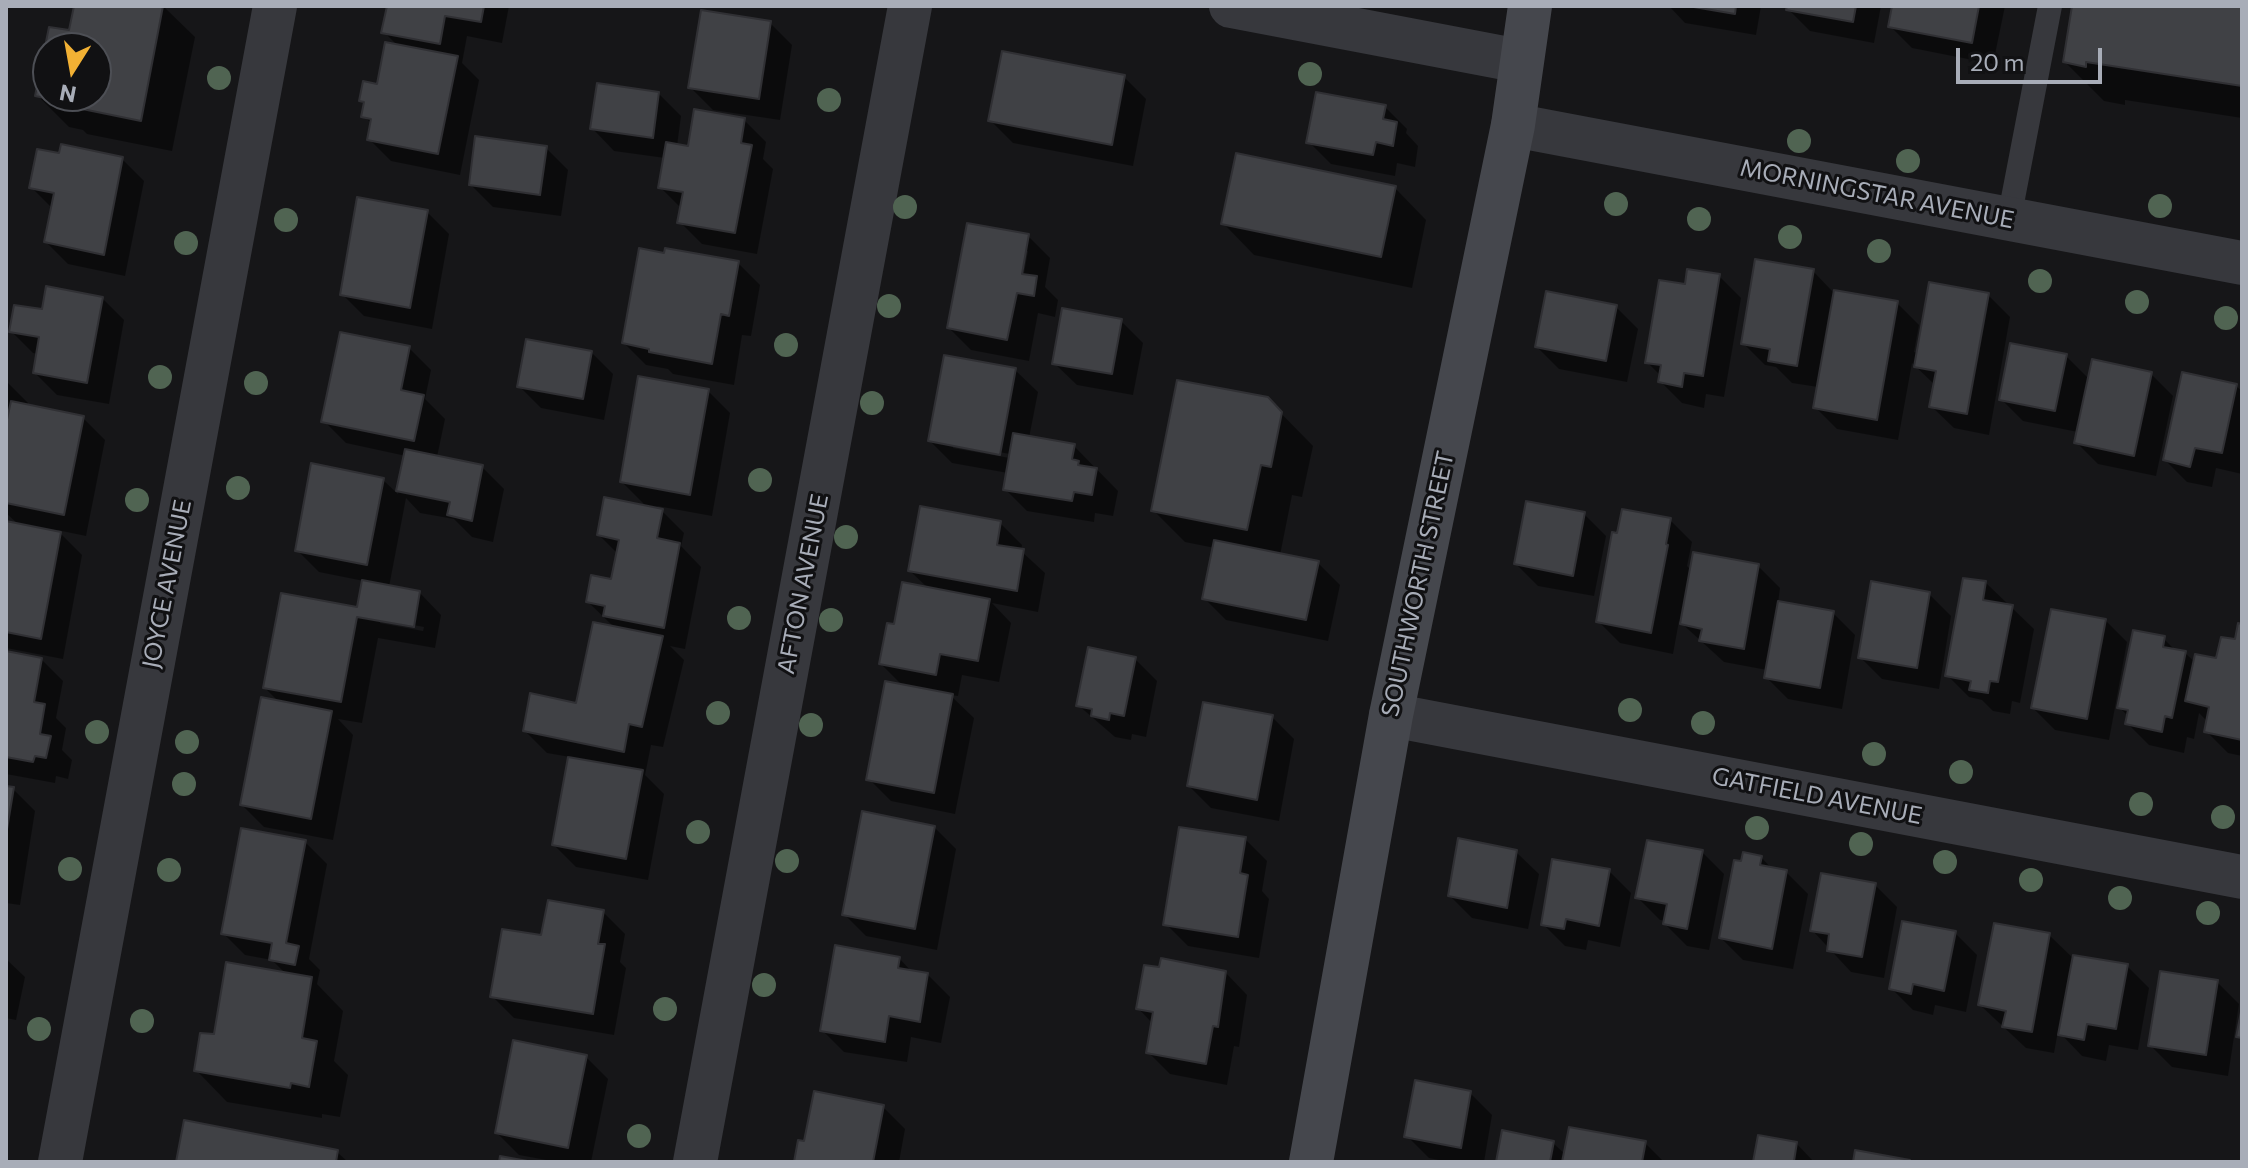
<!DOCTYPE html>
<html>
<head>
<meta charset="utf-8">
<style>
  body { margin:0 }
  #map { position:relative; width:2248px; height:1168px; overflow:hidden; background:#161618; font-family:Commissioner,sans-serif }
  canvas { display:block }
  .frame { position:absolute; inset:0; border:8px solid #a8adb8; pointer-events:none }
  .north { position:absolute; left:32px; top:32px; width:80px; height:80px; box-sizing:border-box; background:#111113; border:2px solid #4d4f55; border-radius:50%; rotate:191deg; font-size:22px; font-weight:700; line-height:32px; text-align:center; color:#a8adb8 }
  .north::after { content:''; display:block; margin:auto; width:28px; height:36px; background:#f2b134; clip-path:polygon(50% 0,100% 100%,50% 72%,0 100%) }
  .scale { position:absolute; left:1956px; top:48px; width:146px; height:36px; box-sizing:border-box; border:4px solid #a8adb8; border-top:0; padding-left:10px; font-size:24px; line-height:28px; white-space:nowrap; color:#a8adb8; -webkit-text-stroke:6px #111113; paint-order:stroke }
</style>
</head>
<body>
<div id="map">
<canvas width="2248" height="1168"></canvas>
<div class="frame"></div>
<div class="north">N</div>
<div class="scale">20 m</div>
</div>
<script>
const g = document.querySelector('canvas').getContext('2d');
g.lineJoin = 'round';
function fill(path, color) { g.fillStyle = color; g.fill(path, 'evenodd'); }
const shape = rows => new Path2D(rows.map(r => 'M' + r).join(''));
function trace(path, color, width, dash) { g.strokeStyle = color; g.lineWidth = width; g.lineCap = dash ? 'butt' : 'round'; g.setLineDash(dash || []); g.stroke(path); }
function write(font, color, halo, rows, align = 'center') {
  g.font = font + ' Commissioner,sans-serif'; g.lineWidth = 6; g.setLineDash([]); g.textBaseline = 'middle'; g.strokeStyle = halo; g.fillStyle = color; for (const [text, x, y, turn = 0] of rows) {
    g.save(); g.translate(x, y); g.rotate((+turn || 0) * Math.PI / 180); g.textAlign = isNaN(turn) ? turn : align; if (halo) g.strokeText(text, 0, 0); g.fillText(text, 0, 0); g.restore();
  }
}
fill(shape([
  [76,6,163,6,195,37,172,151,87,134,83,130,69,127,37,95,51,29,70,33],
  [48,48,96,48,96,96,48,96],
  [389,6,509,6,502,43,467,36,462,63,479,80,460,175,391,161,369,139,372,124,364,116,366,105,361,100,379,86,398,46,384,32],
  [1669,6,1761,6,1756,35,1685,23],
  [1789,6,1881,6,1874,43,1810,31,1788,9],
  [1894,6,2005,6,1993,64,1912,48,1890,26],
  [2074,6,2242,6,2242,118,2125,100,2125,105,2104,101,2065,62],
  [770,23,792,45,780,120,713,110,691,88],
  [1124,77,1146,99,1133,166,1013,143,991,121],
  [659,94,681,116,677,146,689,148,744,120,766,142,763,159,773,169,757,254,702,244,680,222,682,209,660,187,665,158,614,151,592,128],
  [1385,107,1407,129,1406,133,1418,146,1415,167,1397,163,1395,176,1331,164,1309,142],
  [546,148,568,170,561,216,493,207,471,185],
  [122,159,144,181,125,276,68,264,46,242,53,209,31,187],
  [1395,188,1426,220,1412,288,1254,255,1223,223],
  [427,212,449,234,432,329,364,316,342,294],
  [1028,236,1050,258,1045,287,1058,300,1055,317,1038,313,1029,361,971,350,949,328],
  [1024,251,1028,251,1022,284,1018,283],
  [738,263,760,285,751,336,742,335,734,385,673,374,668,369,646,365,624,343],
  [1813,271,1833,292,1897,303,1919,325,1914,352,1918,353,1988,295,2010,317,1989,435,1954,428,1931,406,1935,385,1912,363,1898,440,1837,429,1815,407,1818,387,1792,383,1776,367,1765,365,1743,343],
  [1719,276,1741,298,1724,397,1706,394,1704,408,1682,403,1660,381,1661,376,1647,362,1687,286],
  [102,298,124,320,109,404,57,395,35,373,38,354,33,353,11,331,43,312],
  [1616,307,1638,329,1627,382,1559,369,1537,347],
  [1121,321,1143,343,1133,395,1077,385,1054,363],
  [409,348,431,370,425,399,445,419,437,457,482,467,504,489,493,542,472,537,454,519,420,513,406,498,389,587,419,592,441,615,435,648,378,638,362,723,338,719,353,735,333,840,264,827,242,805,280,703,265,688,358,609,364,581,319,572,297,550,383,480,398,494,406,456,346,443,324,421],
  [380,619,424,627,423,631,380,623],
  [591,352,613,374,604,420,541,408,519,386],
  [2066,356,2089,379,2151,374,2173,396,2156,476,2098,464,2076,442,2078,432,2023,421,2001,399],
  [1015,370,1038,392,1029,438,1074,446,1118,491,1113,516,1095,513,1094,522,1027,511,1005,489,1008,473,952,463,930,441],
  [953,444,1010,454,1010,458,953,448],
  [6,381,28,403,28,406,83,418,105,440,86,536,57,530,82,555,63,659,6,648,6,523,19,525,6,513],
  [2236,386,2242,391,2242,474,2216,468,2212,487,2187,482,2165,460],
  [708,391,730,413,712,516,657,506,684,533,681,546,701,567,685,649,670,646,684,660,663,747,651,745,645,775,664,794,648,880,576,867,554,845,570,757,547,753,525,731,578,706,615,628,588,602,613,582,618,554,599,535,648,508,622,482],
  [1267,399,1313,446,1302,497,1292,495,1280,555,1318,563,1340,585,1328,641,1226,620,1204,598,1215,548,1185,542,1153,510],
  [1584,514,1606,536,1594,596,1538,586,1516,564],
  [1670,520,1692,542,1687,566,1692,571,1758,566,1780,588,1778,603,1833,613,1855,635,1842,709,1788,699,1766,677,1767,670,1724,662,1679,621,1673,654,1620,643,1598,621],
  [1000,523,1022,545,1021,551,1045,573,1038,612,992,603,1011,623,999,682,962,675,958,696,950,695,974,718,955,814,891,801,869,779,904,687,881,664,895,627,929,589,910,571],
  [1986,583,2034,629,2020,703,2012,701,2010,714,1993,711,1982,700,1969,697,1947,675],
  [1929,594,1951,616,1939,689,1882,679,1860,657],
  [2105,620,2127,642,2109,740,2055,730,2033,708],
  [2242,626,2242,756,2228,753,2206,731,2208,722,2199,713,2194,739,2187,737,2184,753,2149,745,2127,723,2128,716,2119,707,2163,638,2177,652,2185,653,2196,663,2218,660,2236,642],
  [6,653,41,659,63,681,56,718,66,728,62,750,72,760,68,779,56,776,55,783,6,774],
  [1135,659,1157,681,1146,737,1132,734,1131,740,1115,737,1078,705],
  [1272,717,1294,739,1279,821,1211,808,1189,786],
  [6,788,13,789,35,811,20,905,6,903],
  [934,827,956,849,937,950,866,936,844,914],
  [1245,839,1267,861,1262,891,1269,899,1259,958,1188,946,1166,924],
  [305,842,327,864,309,959,320,970,317,984,343,1011,334,1061,348,1075,340,1117,322,1114,322,1118,227,1102,196,1070,216,1037,287,975,272,960,245,955,223,933],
  [1516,852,1539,874,1528,929,1472,918,1450,896],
  [1702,852,1724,874,1709,950,1687,946,1665,924,1666,921,1660,920,1638,898],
  [1761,857,1773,870,1786,872,1808,894,1793,969,1743,960,1721,938,1743,864],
  [1609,871,1631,893,1620,947,1588,940,1586,950,1565,946,1543,924],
  [1875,885,1897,907,1884,978,1851,972,1812,930],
  [603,912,625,934,620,962,626,968,614,1035,514,1018,492,996,543,938],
  [1955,933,1977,955,1966,1012,1935,1005,1933,1015,1913,1010,1891,988],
  [2049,935,2074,959,2127,966,2149,988,2138,1050,2109,1045,2106,1061,2082,1056,2058,1031,2054,1053,2026,1048,1980,1005],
  [899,958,912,972,928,975,950,997,941,1043,911,1037,907,1062,844,1052,822,1030],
  [6,959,25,977,16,1020,6,1018],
  [1225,972,1247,995,1239,1047,1234,1046,1227,1085,1170,1074,1148,1052,1153,1024,1138,1008],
  [2217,982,2239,1004,2228,1076,2172,1067,2150,1045],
  [586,1057,608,1079,591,1162,557,1162,519,1155,497,1133],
  [1470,1093,1492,1115,1484,1162,1448,1162,1429,1158,1407,1136],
  [883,1107,905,1129,899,1162,796,1162,806,1143],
  [1553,1143,1566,1155,1645,1143,1664,1162,1498,1162],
  [1796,1143,1814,1162,1755,1162],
  [337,1152,348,1162,178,1162]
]), '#0007');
const building = shape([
  [74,6,163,6,141,121,53,103,54,100,35,96,49,27,69,30,74,6],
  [48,48,96,48,96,96,48,96,48,48],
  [387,6,484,6,481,22,445,16,440,44,381,33,387,6],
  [1688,6,1736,6,1735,14,1688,6],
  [1787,6,1856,6,1853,22,1786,10,1787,6],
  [1892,6,1979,6,1972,43,1888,27,1892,6],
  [2072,6,2242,6,2242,86,2086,62,2086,67,2063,62,2072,6],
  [701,10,771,21,759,99,688,88,701,10],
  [385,42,458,56,438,154,367,140,371,119,361,117,364,102,359,101,363,81,377,84,385,42],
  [1002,51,1125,75,1112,145,988,121,1002,51],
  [597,83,659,92,653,138,590,129,597,83],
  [1316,92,1386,105,1383,119,1397,122,1393,146,1376,142,1373,155,1306,143,1316,92],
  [694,109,745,118,741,143,752,145,735,233,677,223,683,192,658,188,666,142,688,146,694,109],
  [475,136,547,146,540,195,469,185,475,136],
  [61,144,123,157,104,255,44,242,54,193,29,188,37,149,59,153,61,144],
  [1236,153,1396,186,1381,257,1221,224,1236,153],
  [357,197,428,210,410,308,340,295,357,197],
  [967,223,1029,234,1022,274,1037,276,1034,296,1017,293,1007,340,947,328,967,223],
  [639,248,664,253,665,248,739,261,729,316,721,314,712,364,649,352,649,349,622,343,639,248],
  [1755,259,1814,269,1797,366,1768,361,1770,349,1741,344,1755,259],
  [1687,269,1720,274,1703,376,1684,373,1682,387,1658,382,1661,365,1645,363,1659,280,1685,284,1687,269],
  [1929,282,1989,293,1967,414,1929,407,1936,371,1914,367,1929,282],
  [46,286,103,297,87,383,33,373,39,337,9,332,14,305,42,309,46,286],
  [1834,290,1898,301,1877,420,1813,408,1834,290],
  [1546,291,1617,305,1606,361,1535,347,1546,291],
  [1062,308,1122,319,1112,374,1052,364,1062,308],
  [340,332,410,346,401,390,424,395,414,441,321,422,340,332],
  [526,339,592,351,583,399,517,387,526,339],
  [2010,343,2067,354,2055,411,1999,400,2010,343],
  [944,355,1016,368,1000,455,928,441,944,355],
  [2092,359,2152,372,2134,456,2074,443,2092,359],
  [2182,372,2237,384,2222,453,2195,448,2190,467,2163,460,2182,372],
  [638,376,709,389,690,495,620,482,638,376],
  [1177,380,1268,397,1282,412,1271,467,1261,465,1247,530,1151,511,1177,380],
  [11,401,84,416,64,515,6,503,6,424,11,401],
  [1013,433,1075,444,1072,459,1079,461,1078,465,1097,468,1092,495,1074,492,1072,501,1003,490,1013,433],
  [405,449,483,465,472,521,447,515,450,502,396,491,405,449],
  [311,463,384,478,367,565,295,551,311,463],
  [604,497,663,509,657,538,680,543,664,628,603,616,605,606,586,602,591,575,611,579,619,540,597,535,604,497],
  [1526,501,1585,512,1573,576,1514,564,1526,501],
  [920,506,1001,521,997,545,1024,549,1017,591,908,571,920,506],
  [1622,509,1671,518,1666,544,1668,545,1651,633,1596,622,1612,532,1617,533,1622,509],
  [6,521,61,532,41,639,6,632,6,521],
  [1214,540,1319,561,1306,620,1202,599,1214,540],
  [1693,552,1759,564,1744,649,1699,641,1702,629,1680,624,1693,552],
  [1963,578,1986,581,1983,600,2013,605,1998,682,1990,681,1988,693,1969,690,1971,681,1945,676,1963,578],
  [362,580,420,591,414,627,357,617,341,702,263,688,281,593,357,607,362,580],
  [1871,581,1930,592,1917,668,1858,658,1871,581],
  [902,582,990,599,978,661,940,654,936,675,879,664,887,623,894,624,902,582],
  [1778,601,1834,611,1820,688,1764,678,1778,601],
  [2051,609,2106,619,2087,719,2031,708,2051,609],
  [593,622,663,636,642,727,629,724,624,752,523,731,530,693,576,703,593,622],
  [2238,623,2242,624,2242,740,2204,732,2209,707,2185,701,2195,654,2216,658,2221,637,2235,639,2238,623],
  [2133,630,2165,636,2163,647,2186,651,2172,718,2165,716,2162,732,2125,724,2128,710,2117,708,2133,630],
  [1088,647,1136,657,1124,716,1110,713,1109,720,1091,716,1092,709,1076,706,1088,647],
  [6,651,42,658,34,702,45,704,40,734,51,736,46,758,35,756,33,762,6,757,6,651],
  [885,681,953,694,934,793,866,780,885,681],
  [261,697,332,711,311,819,240,805,261,697],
  [1203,702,1273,715,1257,800,1187,786,1203,702],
  [568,757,643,770,626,859,552,845,568,757],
  [6,786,14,787,6,835,6,786],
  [862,811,935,826,915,929,842,915,862,811],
  [1179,827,1246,837,1240,873,1248,875,1238,937,1163,925,1179,827],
  [241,828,306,840,286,943,299,946,295,965,269,960,272,943,221,934,241,828],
  [1458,838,1517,850,1507,908,1448,896,1458,838],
  [1647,840,1703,850,1687,929,1663,924,1667,904,1635,898,1647,840],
  [1743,852,1762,856,1760,865,1787,870,1772,949,1719,938,1734,860,1741,861,1743,852],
  [1552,859,1610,869,1599,926,1566,919,1564,929,1541,925,1552,859],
  [1821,873,1876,883,1862,957,1827,951,1829,934,1810,931,1821,873],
  [548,900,604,910,598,944,605,944,593,1014,490,997,502,929,541,935,548,900],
  [1902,921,1956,931,1944,991,1913,984,1911,994,1889,989,1902,921],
  [1994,923,2050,933,2032,1032,2002,1027,2006,1011,1978,1005,1994,923],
  [835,945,900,957,898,968,928,973,920,1022,889,1016,885,1042,820,1031,835,945],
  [2073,955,2128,964,2116,1029,2087,1024,2084,1040,2058,1035,2073,955],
  [1161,958,1226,971,1218,1027,1213,1026,1206,1064,1146,1053,1153,1012,1136,1009,1144,965,1159,967,1161,958],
  [226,962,312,977,302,1038,317,1041,309,1087,291,1083,290,1088,194,1071,200,1033,214,1034,226,962],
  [2160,971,2218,980,2206,1055,2148,1046,2160,971],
  [2242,1007,2242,1038,2236,1037,2242,1007],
  [513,1040,587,1055,568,1148,495,1133,513,1040],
  [1415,1080,1471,1091,1461,1148,1404,1137,1415,1080],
  [814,1091,884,1105,873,1162,794,1162,798,1140,804,1141,814,1091],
  [184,1120,338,1150,336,1162,176,1162,184,1120],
  [1569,1127,1646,1141,1642,1162,1562,1162,1569,1127],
  [1502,1130,1554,1141,1550,1162,1496,1162,1502,1130],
  [1758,1135,1797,1142,1794,1161,1800,1162,1753,1162,1758,1135],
  [1855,1150,1910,1160,1910,1162,1853,1162,1855,1150],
  [500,1156,533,1162,499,1162,500,1156]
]);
fill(building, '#404145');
trace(building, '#303034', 2);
trace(shape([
  [2009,219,2050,6]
]), '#37383d', 24);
trace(shape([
  [1231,6,1520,61],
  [1513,125,2242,263],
  [1391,715,2242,877],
  [60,1162,275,6],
  [695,1162,910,6]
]), '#37383d', 44);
trace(shape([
  [1311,1162,1391,715,1513,125,1530,6]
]), '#45474d', 44);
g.fillStyle = '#506452';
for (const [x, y] of [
  [1310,74],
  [219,78],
  [829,100],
  [1799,141],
  [1908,161],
  [1616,204],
  [2160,206],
  [905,207],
  [1699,219],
  [286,220],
  [1790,237],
  [186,243],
  [1879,251],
  [2040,281],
  [2137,302],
  [889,306],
  [2226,318],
  [786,345],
  [160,377],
  [256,383],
  [872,403],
  [760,480],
  [238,488],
  [137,500],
  [846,537],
  [739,618],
  [831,620],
  [1630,710],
  [718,713],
  [1703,723],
  [811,725],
  [97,732],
  [187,742],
  [1874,754],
  [1961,772],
  [184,784],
  [2141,804],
  [2223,817],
  [1757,828],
  [698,832],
  [1861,844],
  [787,861],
  [1945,862],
  [70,869],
  [169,870],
  [2031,880],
  [2120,898],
  [2208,913],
  [764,985],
  [665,1009],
  [142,1021],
  [39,1029],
  [639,1136]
]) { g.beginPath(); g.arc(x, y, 12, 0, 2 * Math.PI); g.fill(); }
write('24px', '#a8adb8', '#111113', [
  ["MORNINGSTAR AVENUE",1877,194,11],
  ["JOYCE AVENUE",167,584,-79],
  ["AFTON AVENUE",803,584,-79],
  ["SOUTHWORTH STREET",1418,584,-78],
  ["GATFIELD AVENUE",1817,796,11]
]);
</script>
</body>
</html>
